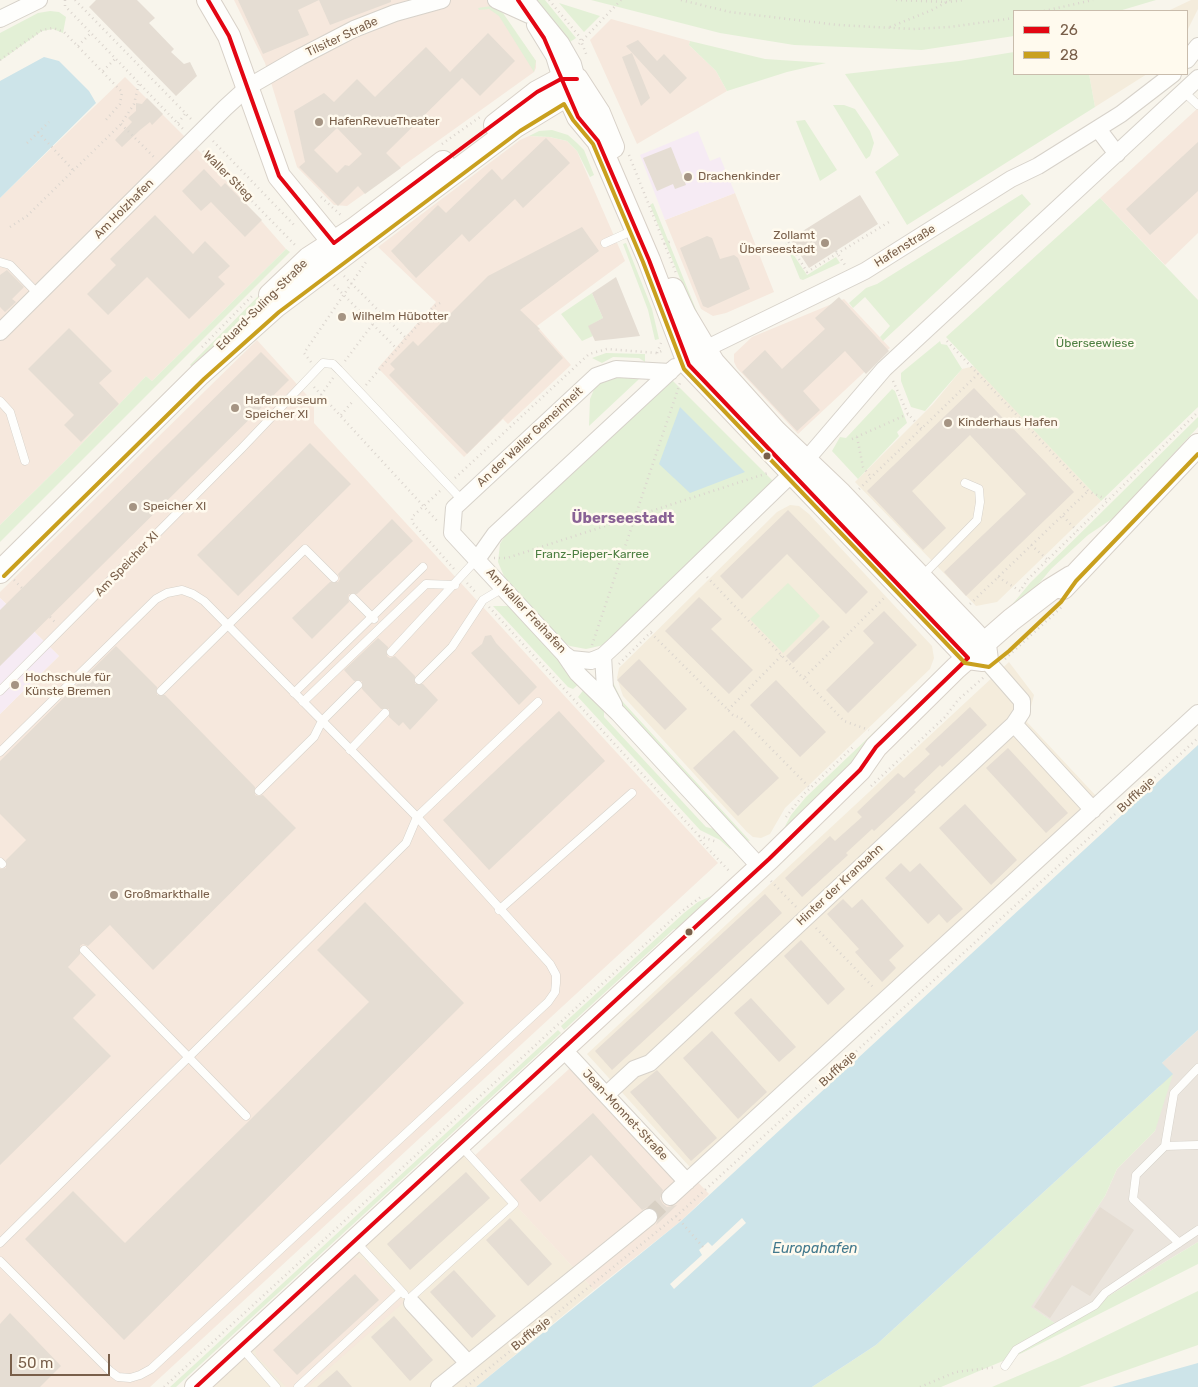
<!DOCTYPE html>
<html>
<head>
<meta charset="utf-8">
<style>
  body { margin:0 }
  #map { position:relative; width:1198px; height:1387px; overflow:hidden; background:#f8f5ec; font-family:Rubik,sans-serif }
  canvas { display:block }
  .legend { position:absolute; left:1013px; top:10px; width:175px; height:65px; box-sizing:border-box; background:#fffaee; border:1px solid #c9bcac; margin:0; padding:6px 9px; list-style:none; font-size:15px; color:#795f4a }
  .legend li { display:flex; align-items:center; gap:10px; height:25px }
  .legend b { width:25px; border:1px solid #c9bcac }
  .scale { position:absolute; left:10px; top:1354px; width:100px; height:22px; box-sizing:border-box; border:2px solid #795f4a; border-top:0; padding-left:6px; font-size:15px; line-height:18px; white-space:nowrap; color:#795f4a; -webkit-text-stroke:4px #fffaee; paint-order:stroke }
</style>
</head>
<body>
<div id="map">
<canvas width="1198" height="1387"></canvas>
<ul class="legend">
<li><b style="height:6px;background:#e30613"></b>26</li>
<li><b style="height:6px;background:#c9a01e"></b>28</li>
</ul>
<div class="scale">50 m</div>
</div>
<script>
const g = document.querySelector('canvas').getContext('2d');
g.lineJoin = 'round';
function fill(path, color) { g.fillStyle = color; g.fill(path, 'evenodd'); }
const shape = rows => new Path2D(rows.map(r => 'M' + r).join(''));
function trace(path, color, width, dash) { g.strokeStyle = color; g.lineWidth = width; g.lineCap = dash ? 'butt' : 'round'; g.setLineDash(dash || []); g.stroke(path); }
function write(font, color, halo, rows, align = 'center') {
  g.font = font + ' Rubik,sans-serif'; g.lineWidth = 5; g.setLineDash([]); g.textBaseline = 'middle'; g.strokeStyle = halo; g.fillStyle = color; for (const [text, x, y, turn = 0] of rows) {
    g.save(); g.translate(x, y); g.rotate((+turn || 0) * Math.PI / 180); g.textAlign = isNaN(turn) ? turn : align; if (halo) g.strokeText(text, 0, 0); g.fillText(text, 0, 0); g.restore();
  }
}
fill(shape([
  [1191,0,1198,0,1198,9,1187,31,1187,11,1168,11],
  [1089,74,1147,74,1095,107],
  [975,366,1101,501,997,602,976,606,855,482,933,404,962,369],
  [790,505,799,506,809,514,932,646,934,658,930,669,785,808,770,834,761,838,753,837,747,832,623,696,617,678,619,668,777,512],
  [1009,662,1034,695,1027,722,1097,797,699,1177,587,1054],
  [458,1142,594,1290,476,1387,192,1387]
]), '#f4ecdc');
fill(shape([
  [234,0,492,0,536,61,536,68,534,72,347,206,334,205,297,167,265,63],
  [611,19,690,41,689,45,716,71,727,91,637,144,590,40],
  [125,77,206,158,286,249,152,381,146,376,70,456,0,525,0,198],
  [1198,108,1198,233,1165,265,1100,198],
  [529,136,550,137,567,141,577,151,625,261,537,326,571,365,508,424,503,419,464,457,378,368,436,302,378,247,520,140],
  [735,193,774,292,726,313,713,316,701,309,665,220],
  [844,299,890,348,798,434,737,368,734,362,734,354,752,337],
  [257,340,314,403,314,423,718,863,150,1387,0,1387,0,714,59,656,0,598,0,592],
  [581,1058,709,1194,681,1221,594,1290,472,1158],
  [352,1256,364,1260,404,1302,308,1387,286,1387,256,1355,255,1345]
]), '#f6e8dd');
fill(shape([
  [1198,1030,1198,1242,1059,1326,1030,1307,1105,1196,1117,1169,1155,1131,1162,1063]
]), '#ebe5dd');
fill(shape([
  [698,131,710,161,720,157,735,193,665,220,640,155],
  [0,598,59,656,0,714]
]), '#f6ebf4');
fill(shape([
  [533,0,545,0,576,38,567,44],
  [591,0,1156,0,1119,11,1014,11,1014,36,922,50,794,45,720,33],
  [559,3,600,16,584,32],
  [491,6,503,13,536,61,534,72,499,16,489,9,479,10,478,8],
  [50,11,59,12,66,17,63,33,53,29,42,31,0,61,0,33,38,13],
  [690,41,765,59,826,63,787,72,727,91,716,71,689,45],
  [1014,52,1014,74,1089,74,1095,107,907,225,875,172,899,155,845,74,959,61],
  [833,105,844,105,855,109,870,131,874,143,870,156,866,159],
  [805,120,837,170,820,181,796,121],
  [552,130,568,135,577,143,584,150,594,175,590,177,577,151,567,141,550,137,529,136,539,131],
  [1022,194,1031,204,883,341,880,337,890,326,865,297,853,308,849,303,866,288,877,284],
  [1100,198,1198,300,1198,407,1101,501,946,337],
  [653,203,697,312,694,313,650,205],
  [785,242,807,275,836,257,840,263,803,280,800,279],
  [626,243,652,309,659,339,655,340,648,310,623,244],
  [286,249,290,252,0,542,0,525,70,456,146,376,152,381],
  [295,259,298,262,193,368,190,365],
  [592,293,603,318,589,326,593,336,582,341,561,314],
  [940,341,941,344,947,345,962,369,925,411,911,407,901,381,901,373],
  [606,353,645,354,645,362,639,358,613,357,602,363,592,358],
  [642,376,637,381,589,426,590,399,595,387,607,377],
  [672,380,773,481,604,645,586,649,570,646,560,640,506,581,498,562,500,544,509,529],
  [892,389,895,391,907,423,897,432,899,436,858,479,832,451,840,437,846,438],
  [1198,417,1198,427,1165,463,1164,472,1124,511,1088,535,1051,569,1027,598,1005,613,1030,583],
  [788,583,820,616,783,653,750,619],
  [493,606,510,606,580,683,573,689,568,687],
  [937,672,844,776,837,776,806,807,805,815,782,832,791,815,806,797],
  [611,678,622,701,750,841,746,840,619,704],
  [585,688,604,709,604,717,706,827,714,829,732,848,730,849,720,840,700,830,578,697],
  [718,893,683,928,674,929,564,1030,561,1026,684,913,698,902],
  [558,1030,561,1033,176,1387,170,1387],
  [1173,1074,1155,1131,1117,1169,1105,1196,1031,1307,1059,1326,1198,1242,1198,1264,1022,1353,941,1387,812,1387,876,1345],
  [1198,1291,1198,1345,1079,1387,992,1387,1060,1358]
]), '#e3f0d6');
fill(shape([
  [44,57,59,61,89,91,96,103,0,198,0,81],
  [680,407,745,472,690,493,659,464],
  [1198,745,1198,1030,1162,1063,1173,1074,876,1345,812,1387,476,1387,681,1221],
  [1198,1363,1198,1387,1112,1387]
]), '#cde4e9');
fill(shape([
  [742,1218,746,1223,674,1289,670,1284,702,1255,699,1250,708,1242,712,1246]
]), '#f8f5ec');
fill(shape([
  [96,0,137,0,155,18,149,23,174,49,171,52,184,64,190,62,197,76,176,96,89,7],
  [238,0,391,0,391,2,330,25,319,0,298,10,309,35,263,54],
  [488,33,515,61,480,96,462,78,386,153,401,168,365,194,358,186,338,206,299,167,305,162,294,111,324,93,334,102,357,79,375,97,426,47,450,72],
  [337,128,362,154,349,166,345,165,337,173,314,150],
  [638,40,657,61,664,54,687,78,670,94,626,46],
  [632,53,650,98,641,106,622,57],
  [147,98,163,114,152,125,150,122,140,130,122,147,115,140,132,122,128,118,136,111,136,103,142,104],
  [546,138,570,163,523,208,515,199,469,242,462,234,416,278,391,251,438,205,446,213,492,169,502,180],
  [1198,142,1198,191,1150,235,1126,209],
  [671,147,686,185,675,189,673,184,657,191,643,158],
  [204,169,221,187,225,183,262,220,245,237,211,202,201,211,182,191],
  [860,195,878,224,809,268,790,239],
  [155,215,193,254,205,241,230,266,218,277,225,284,189,319,147,277,108,315,87,294,116,265,110,259],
  [582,227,599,251,520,310,540,329,538,330,563,358,467,454,389,375,395,369,390,364,413,341,418,346,488,276],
  [707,236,712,238,720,259,734,255,738,258,750,289,708,308,703,306,680,248],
  [7,270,24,287,12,299,16,302,5,312,0,307,0,275],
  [616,277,640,336,595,341,588,326,603,318,592,293],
  [839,297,889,351,866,374,845,351,803,391,820,410,797,431,742,372,765,350,782,369,825,329,815,318],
  [69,328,112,371,99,383,119,404,81,442,64,425,74,415,28,369],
  [261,352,289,380,0,666,0,610],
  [974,388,1074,492,966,596,944,572,1026,494,970,435,912,491,946,528,923,550,867,491],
  [310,443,351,484,238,596,197,555],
  [788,510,868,592,846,614,787,554,742,599,720,576],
  [392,519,413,541,357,594,349,594,348,597,349,602,312,639,292,618,330,582,338,582,340,579,338,574],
  [699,597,722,619,711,629,753,670,729,694,665,631],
  [884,611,917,645,848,713,826,690,874,643,863,631],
  [823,620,830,627,793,663,786,656],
  [491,635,496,643,537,687,519,705,471,653,482,644,485,636],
  [378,638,388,647,387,656,390,658,395,656,415,676,415,684,423,684,438,700,410,730,403,722,399,726,389,717,389,709,381,709,362,689,362,681,354,681,344,670],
  [116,646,157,687,157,695,165,695,255,787,255,795,258,796,263,795,296,828,153,970,110,925,88,946,83,944,80,946,80,954,68,967,96,995,73,1018,111,1056,0,1165,0,869,6,868,6,860,26,840,0,814,0,761],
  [639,659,687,709,665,730,617,680],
  [776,680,826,732,800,757,750,705],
  [970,707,987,725,942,767,940,765,914,790,916,792,874,831,872,829,846,853,848,855,802,897,785,878,830,836,835,841,862,817,857,812,898,773,904,778,930,754,925,749],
  [559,711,605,761,489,870,443,820],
  [734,730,779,778,738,816,693,768],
  [1008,748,1068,813,1046,833,986,768],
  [965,804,1017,860,991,885,939,828],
  [901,863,910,872,920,863,963,909,947,923,939,914,928,924,885,878],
  [765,894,782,913,612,1070,595,1051],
  [843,899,852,908,862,899,904,946,889,960,896,968,882,982,855,952,859,949,827,914],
  [365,902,464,1003,124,1340,25,1239,73,1191,125,1243,250,1120,369,1002,317,950],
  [801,940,845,989,828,1005,784,956],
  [751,998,796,1047,779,1062,734,1013],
  [712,1031,767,1092,738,1119,683,1058],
  [657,1070,717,1138,691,1161,630,1092],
  [593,1113,663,1190,660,1199,663,1204,667,1207,677,1205,656,1225,659,1216,656,1210,648,1207,642,1210,591,1155,540,1202,520,1180],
  [466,1172,490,1198,410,1270,387,1244],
  [1100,1207,1134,1230,1090,1296,1072,1285,1050,1318,1034,1307],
  [510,1218,552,1264,528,1286,486,1240],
  [454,1270,496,1316,472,1338,430,1292],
  [355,1274,379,1300,297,1375,273,1350],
  [10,1313,61,1366,40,1387,0,1387,0,1324],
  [394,1316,433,1360,410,1381,371,1337],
  [337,1370,352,1387,317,1387]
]), '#e5ddd3');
trace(shape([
  [649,1217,670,1197]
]), '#d8d0c4', 16, [16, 8]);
const lane = shape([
  [1184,92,1198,105],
  [605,243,634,230],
  [0,262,10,265,38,294],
  [0,401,10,412,25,461],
  [922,576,977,520,980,502,979,489,965,483],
  [353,598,374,619],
  [391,652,478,558],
  [419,680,452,647,483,600,503,588],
  [0,691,242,448,323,363,333,364,339,370,462,500],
  [161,691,305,549,334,578],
  [294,693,423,567],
  [303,702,426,584,455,585],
  [350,750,385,713],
  [0,752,156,599,167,593,182,590,193,594,204,601,417,817,550,964,556,975,556,983,555,992,548,1002,151,1369,140,1375,130,1378,118,1377,110,1371,0,1261],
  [259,791,314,737,322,721,358,685],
  [0,862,2,864],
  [499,910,632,793],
  [84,950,246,1116],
  [1165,1146,1174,1093,1198,1068],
  [356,1242,404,1294],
  [0,1243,406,843,417,817,538,702],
  [1179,1243,1133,1199,1136,1175,1165,1146,1198,1145],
  [409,1299,514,1204,461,1146],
  [242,1348,276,1387],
  [1005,1366,1016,1350,1095,1305,1105,1293,1198,1230],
  [298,1387,401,1291]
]);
const street = shape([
  [496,0,529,15],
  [526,0,561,43,573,64,577,79],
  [0,19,39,0],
  [535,25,554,56,561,79],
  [1187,60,1198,46],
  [1098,129,1117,154],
  [0,332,225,108,248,87,300,57,354,29,395,13,442,0],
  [697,353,865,271,1011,179,1038,166,1121,114,1173,74],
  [670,372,616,369,596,376,454,508,452,533,564,654,571,659,591,661,603,656,616,644,806,460,884,369,1198,78],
  [478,558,495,534,675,367],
  [564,654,577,673,618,713,760,867],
  [603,656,605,688,614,705],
  [1014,724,1093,810],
  [563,1049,687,1182],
  [606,1095,634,1069,650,1063,1014,724,1022,712,1022,701,987,661],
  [670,1197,1198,713],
  [412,1303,468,1363],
  [439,1387,649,1217]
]);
const secondary = shape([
  [208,0,229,36,279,176,343,254],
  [577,79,599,113,613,147],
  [562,81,578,117,598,141,649,260,689,365,968,658,983,660],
  [495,125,537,92,561,79,576,79],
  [673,289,685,315,713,362,776,432,841,494,973,632,985,645,987,660],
  [270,295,309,258,354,229,443,162],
  [0,572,200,374,275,307,516,126,567,95,577,79],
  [1063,588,1198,445],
  [196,1387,769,859,860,770,876,747,956,668,1011,620,1050,590,1071,577]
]);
trace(lane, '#d7d2ca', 9);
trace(street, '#d7d2ca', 18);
trace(secondary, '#d8d1c8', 24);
trace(shape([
  [65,0,65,6,184,130],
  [75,0,193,121],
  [549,0,579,36,587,56],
  [681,0,730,12,838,25,913,29,950,27,1014,18],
  [896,0,947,2,965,0],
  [1044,11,1093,0],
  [890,27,932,10,950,0],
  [579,44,621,0],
  [78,46,91,33],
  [0,60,42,30,53,28,64,32,122,92,120,104,104,122],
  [103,71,116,58],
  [178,123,185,114],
  [121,124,156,159],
  [38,132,73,170],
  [213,141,296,227],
  [27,143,49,122],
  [442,144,480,117],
  [203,151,297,247],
  [629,155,676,273],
  [321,197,343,217],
  [10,227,27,216,121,124,134,104,139,83],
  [776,234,788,241,807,272,889,222],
  [664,244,671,241],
  [836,251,845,265],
  [344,276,406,338],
  [334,285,397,349],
  [947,341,978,374],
  [202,347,252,296],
  [657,353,661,343],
  [345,361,381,313],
  [311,362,304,353,366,262],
  [893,381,908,414,922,429],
  [366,385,433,307,440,303],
  [314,387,439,523],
  [321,395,333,378],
  [341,415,353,401],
  [857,437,863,467,871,477],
  [852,439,908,414],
  [455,478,589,354,607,349,657,353,664,350],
  [859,489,978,374,1088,491,1108,500],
  [440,491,412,517,412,522,455,570],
  [1063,516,1077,531],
  [1031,545,1048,560],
  [494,558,507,558,768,473],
  [707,577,844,721,869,730],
  [998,577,1020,591],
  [14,580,22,588],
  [467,583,477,594],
  [1022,588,1028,579,1198,412],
  [970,604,1088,491],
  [489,607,699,836,701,841,731,873],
  [50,617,56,623],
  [651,633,733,715,741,718,810,788],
  [592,645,680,383],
  [1005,659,1064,605],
  [619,664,652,631],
  [805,677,885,597],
  [728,710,782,655],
  [871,786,945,717,958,700,984,677],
  [786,817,804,794,853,747],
  [699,836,717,842],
  [771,881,797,908],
  [816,928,875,989],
  [676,1216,703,1247],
  [164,1387,677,915,702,896],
  [466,1387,681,1212,1198,738],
  [920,1387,956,1372,996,1367]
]), '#dbd5ce', 2.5, [1, 4]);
trace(lane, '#fefefc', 8);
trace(street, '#fefefc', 16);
trace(secondary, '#fefefc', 22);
trace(shape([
  [208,0,229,36,279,176,334,243],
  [334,243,537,92,561,79,577,79],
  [196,1387,769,859,860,770,876,747,968,658,689,365,649,260,598,141,578,117,544,38,518,0]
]), '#e30613', 4);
trace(shape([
  [4,576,204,379,279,312,520,131,564,104,573,120,593,144,643,262,684,369,965,663,989,667,1009,651,1061,602,1076,581,1198,454]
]), '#c9a01e', 4);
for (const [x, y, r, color] of [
  [319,122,5,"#a59483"],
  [688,177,5,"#a59483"],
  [825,243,5,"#a59483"],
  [342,317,5,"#a59483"],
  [235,408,5,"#a59483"],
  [948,423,5,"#a59483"],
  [767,456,4.5,"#795f4a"],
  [133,507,5,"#a59483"],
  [15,685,5,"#a59483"],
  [114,895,5,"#a59483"],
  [689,932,4.5,"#795f4a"]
]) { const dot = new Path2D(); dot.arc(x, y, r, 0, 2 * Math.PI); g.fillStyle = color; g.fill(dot); trace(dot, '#fffaee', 2); }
write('12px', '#795f4a', '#fffaee', [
  ["Tilsiter Straße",342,37,-25],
  ["Waller Stieg",228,176,45],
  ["Am Holzhafen",124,209,-45],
  ["Hafenstraße",905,246,-32],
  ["Eduard-Suling-Straße",262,305,-45],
  ["An der Waller Gemeinheit",530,437,-43],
  ["Am Speicher XI",127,564,-46],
  ["Am Waller Freihafen",526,611,47],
  ["Buffkaje",1136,795,-43],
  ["Hinter der Kranbahn",840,885,-43],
  ["Buffkaje",838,1069,-43],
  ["Jean-Monnet-Straße",625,1115,47],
  ["Buffkaje",531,1334,-39]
]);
write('12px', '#795f4a', '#fffaee', [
  ["HafenRevueTheater",329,122],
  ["Drachenkinder",698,177],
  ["Zollamt",815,236,"right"],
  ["Überseestadt",815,250,"right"],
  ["Wilhelm Hübotter",352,317],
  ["Hafenmuseum",245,401],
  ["Speicher XI",245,415],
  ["Kinderhaus Hafen",958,423],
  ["Speicher XI",143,507],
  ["Hochschule für",25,678],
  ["Künste Bremen",25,692],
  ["Großmarkthalle",124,895]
], 'left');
write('12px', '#4d7f41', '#fffaee', [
  ["Überseewiese",1095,344],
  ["Franz-Pieper-Karree",592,555]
]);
write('italic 14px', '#42798d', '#fffaee', [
  ["Europahafen",815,1249]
]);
write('bold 15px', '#896295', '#fffaee', [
  ["Überseestadt",623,519]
]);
</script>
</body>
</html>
